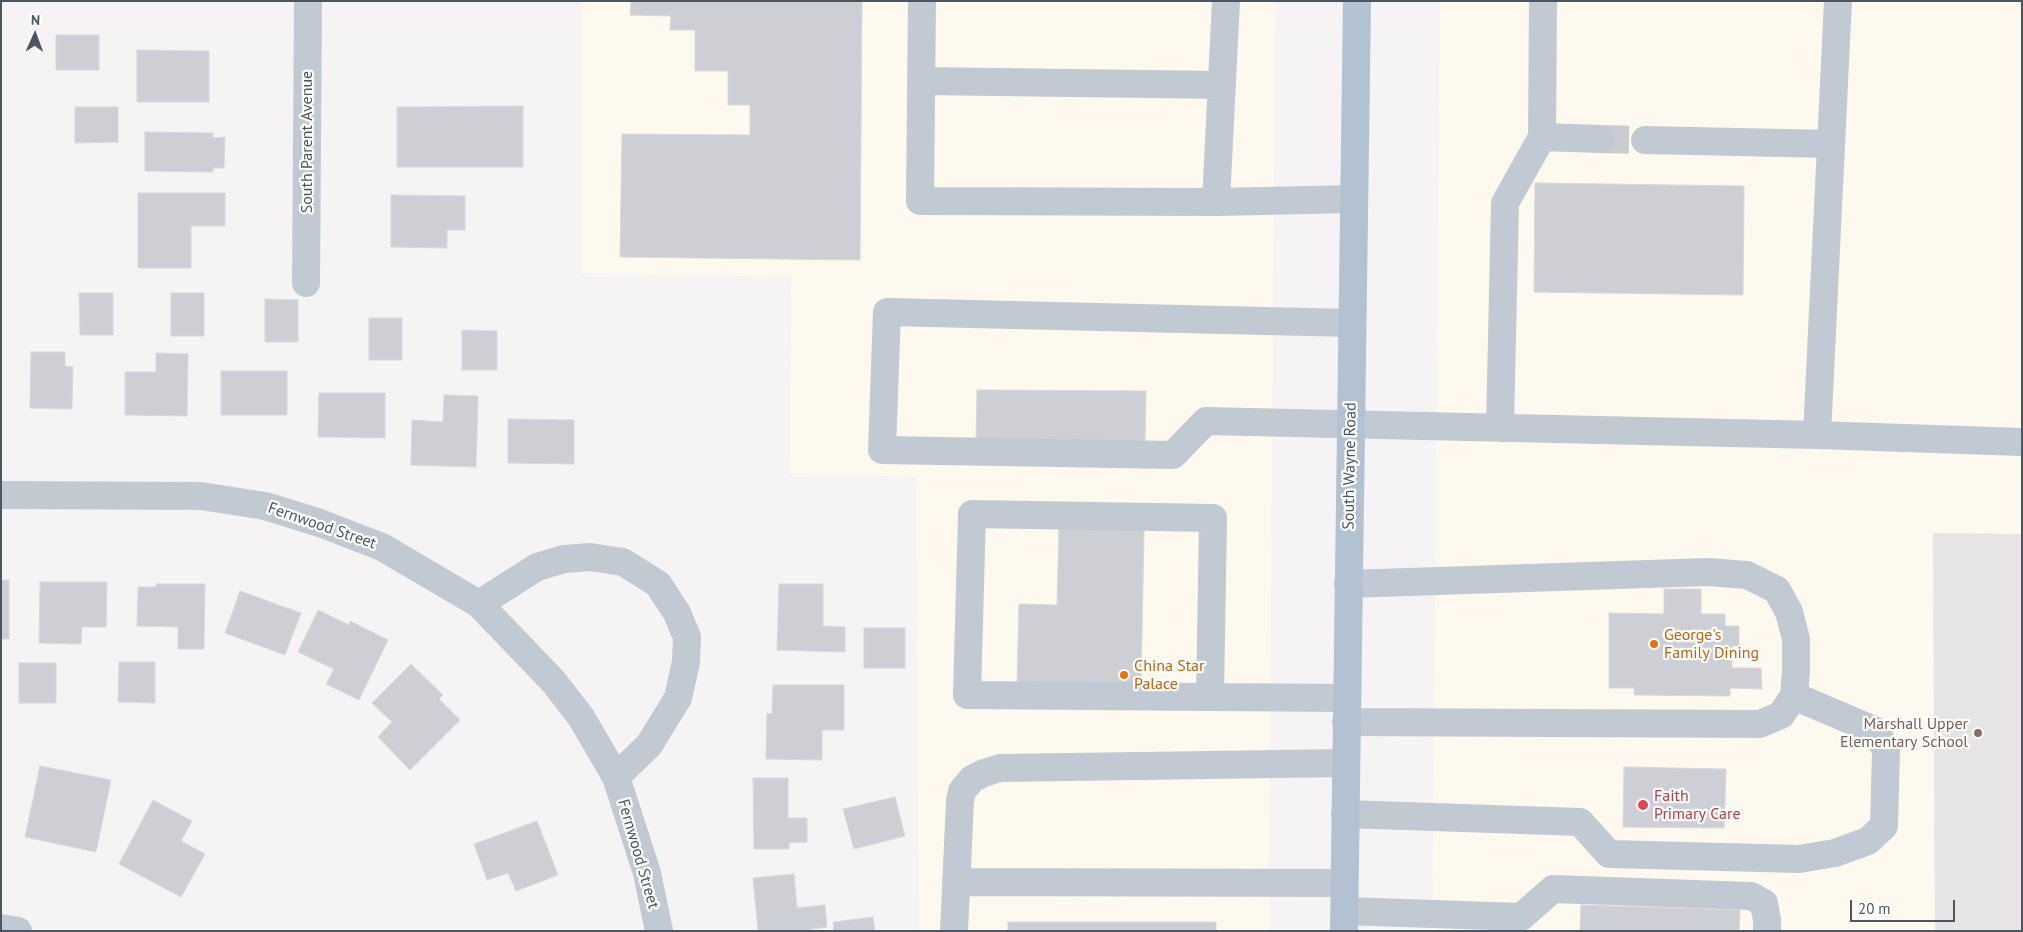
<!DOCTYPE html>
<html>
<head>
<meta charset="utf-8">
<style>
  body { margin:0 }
  #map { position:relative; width:2023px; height:932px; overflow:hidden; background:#f5f3f3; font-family:"PT Sans",sans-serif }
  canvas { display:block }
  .frame { position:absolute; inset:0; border:2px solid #4a5661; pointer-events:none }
  .north { position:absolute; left:10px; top:10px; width:50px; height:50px; -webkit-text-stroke:4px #fff; paint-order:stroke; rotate:2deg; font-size:14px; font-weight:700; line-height:20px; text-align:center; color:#4a5661 }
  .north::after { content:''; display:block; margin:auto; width:18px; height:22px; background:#4a5661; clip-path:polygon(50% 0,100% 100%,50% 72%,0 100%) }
  .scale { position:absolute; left:1850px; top:900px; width:105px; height:22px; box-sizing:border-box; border:2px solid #4a5661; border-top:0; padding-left:6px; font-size:15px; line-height:18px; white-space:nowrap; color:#4a5661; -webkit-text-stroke:4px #fff; paint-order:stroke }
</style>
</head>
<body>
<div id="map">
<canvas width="2023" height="932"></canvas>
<div class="frame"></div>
<div class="north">N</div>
<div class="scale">20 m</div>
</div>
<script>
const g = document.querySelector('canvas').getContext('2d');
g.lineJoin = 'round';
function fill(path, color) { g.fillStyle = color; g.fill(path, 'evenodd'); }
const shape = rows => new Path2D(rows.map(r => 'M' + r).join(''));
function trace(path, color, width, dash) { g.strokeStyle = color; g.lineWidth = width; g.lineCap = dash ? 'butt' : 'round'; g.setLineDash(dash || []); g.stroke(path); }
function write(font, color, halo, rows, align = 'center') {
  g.font = font + ' "PT Sans",sans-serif'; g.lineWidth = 4.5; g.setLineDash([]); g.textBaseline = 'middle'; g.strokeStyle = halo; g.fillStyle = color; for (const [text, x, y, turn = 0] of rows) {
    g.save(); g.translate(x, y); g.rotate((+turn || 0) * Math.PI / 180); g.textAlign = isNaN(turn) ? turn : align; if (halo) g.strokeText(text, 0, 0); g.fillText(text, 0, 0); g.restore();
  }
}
fill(shape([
  [582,1,1275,1,1269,931,919,931,916,477,790,473,791,277,582,273],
  [1440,1,2022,1,2022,534,1933,533,1935,931,1432,931]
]), '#fdf9ef');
fill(shape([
  [1933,533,2022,534,2022,931,1935,931]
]), '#e6e4e5');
const building = shape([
  [631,1,862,1,860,260,620,257,622,134,750,135,750,105,728,105,728,71,695,71,695,30,670,30,671,16,630,15,631,1],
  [56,35,99,35,99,70,56,70,56,35],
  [137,50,209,51,209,102,137,102,137,50],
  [523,106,523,167,397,167,397,107,523,106],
  [75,107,118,107,118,142,75,143,75,107],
  [145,132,213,133,213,138,225,137,224,168,213,168,213,172,145,171,145,132],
  [1535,183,1744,186,1743,295,1534,292,1535,183],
  [138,193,225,193,225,226,191,226,191,268,138,268,138,193],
  [391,195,465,196,465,230,447,230,447,248,391,247,391,195],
  [79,293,113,293,113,335,80,335,79,293],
  [171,293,204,293,204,336,171,336,171,293],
  [265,299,298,300,298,342,265,342,265,299],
  [369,318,402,318,402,360,369,360,369,318],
  [462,330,497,331,497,370,462,370,462,330],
  [31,352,65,352,65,366,73,367,72,409,30,408,31,352],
  [156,353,188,354,187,416,125,415,125,372,156,372,156,353],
  [221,371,287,371,287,415,221,415,221,371],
  [977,390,1146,391,1145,443,976,442,977,390],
  [319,393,385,393,385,438,318,437,319,393],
  [444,395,478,396,476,467,411,465,412,420,443,422,444,395],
  [508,419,574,420,574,464,508,463,508,419],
  [1059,528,1144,529,1141,688,1017,685,1019,604,1057,605,1059,528],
  [1,580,9,580,9,639,1,639,1,580],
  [40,582,107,582,106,627,82,627,81,644,39,643,40,582],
  [156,584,205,584,204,649,178,649,178,627,137,626,138,587,156,587,156,584],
  [779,584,823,584,823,626,845,627,845,652,777,650,779,584],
  [1664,589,1701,589,1701,614,1725,614,1725,626,1739,626,1739,646,1732,646,1732,668,1761,668,1762,689,1730,688,1730,696,1634,695,1634,688,1609,688,1609,613,1664,614,1664,589],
  [240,591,301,613,285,655,225,633,240,591],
  [318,610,349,625,350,621,388,640,359,700,326,684,334,669,298,652,318,610],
  [864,628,905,628,905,668,864,668,864,628],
  [119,662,155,662,155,703,118,702,119,662],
  [19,663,56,663,56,703,19,703,19,663],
  [411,664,443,695,439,699,460,720,410,770,378,737,392,722,372,703,411,664],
  [773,685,844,685,844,730,822,730,822,760,766,759,767,713,772,714,773,685],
  [40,766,111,780,96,852,25,837,40,766],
  [1624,767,1726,769,1724,828,1623,827,1624,767],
  [753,778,788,778,788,818,807,818,807,842,789,843,789,849,754,849,753,778],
  [895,797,905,836,854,849,843,809,895,797],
  [153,800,192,821,181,841,205,854,181,897,119,864,153,800],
  [537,821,558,875,516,891,508,873,487,880,474,844,537,821],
  [794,874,797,908,825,905,827,927,799,931,758,931,753,878,794,874],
  [1581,905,1740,910,1739,931,1580,931,1581,905],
  [873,917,875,931,834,931,833,922,873,917],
  [1008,922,1216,922,1216,931,1008,931,1008,922]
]);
fill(building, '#cdcfd5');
trace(building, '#d7d9de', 1);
trace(shape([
  [1601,139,1645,140]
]), '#caccce', 28, [28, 14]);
trace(shape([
  [922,1,920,201,1216,202],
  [1226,1,1216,202,1354,199],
  [921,81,1222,85],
  [1542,137,1601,139],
  [1645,140,1831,144],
  [306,283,308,1],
  [1351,323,887,312,882,450,1173,455,1206,421,1817,435,1838,1],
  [1500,428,1505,203,1542,137,1543,1],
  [1817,435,2022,442],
  [1,495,201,496,265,506,320,523,382,547,479,604,553,681,581,717,616,777,647,873,659,931],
  [972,514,1213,518,1210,697,967,695,972,514],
  [479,604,537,567,564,559,590,557,623,562,658,584,677,613,687,637,686,662,678,698,649,745,616,777],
  [1210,697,1347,698],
  [1346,722,1760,724,1781,715,1794,696,1796,671,1796,639,1789,612,1777,590,1747,575,1708,572,1348,584],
  [1345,814,1580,822,1609,854,1799,859,1835,853,1868,841,1884,826,1886,750,1876,731,1794,696],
  [956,882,1344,883],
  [1345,911,1521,917,1553,889,1751,896,1764,903,1767,920,1767,931],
  [1,928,18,931],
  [954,931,960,801,962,791,972,779,984,773,1000,768,1346,763]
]), '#c1cad2', 28);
trace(shape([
  [1344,931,1357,1]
]), '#b3c2d1', 28);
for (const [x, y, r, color] of [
  [1654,644,5,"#e8710a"],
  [1124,675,5,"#e8710a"],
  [1978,733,5,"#8d6e63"],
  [1643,805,6,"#e0444e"]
]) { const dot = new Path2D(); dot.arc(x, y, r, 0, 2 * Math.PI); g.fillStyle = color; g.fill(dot); trace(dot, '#fff', 2); }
write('16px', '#4a5661', '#fff', [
  ["South Parent Avenue",307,142,-90],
  ["South Wayne Road",1350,466,-89],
  ["Fernwood Street",322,526,19],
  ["Fernwood Street",638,854,74]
]);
write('16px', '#c56008', '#fff', [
  ["George's",1664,635],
  ["Family Dining",1664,653],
  ["China Star",1134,666],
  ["Palace",1134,684]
], 'left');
write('16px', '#785e54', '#fff', [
  ["Marshall Upper",1968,724],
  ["Elementary School",1968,742]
], 'right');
write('16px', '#be3a42', '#fff', [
  ["Faith",1654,796],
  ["Primary Care",1654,814]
], 'left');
</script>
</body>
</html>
